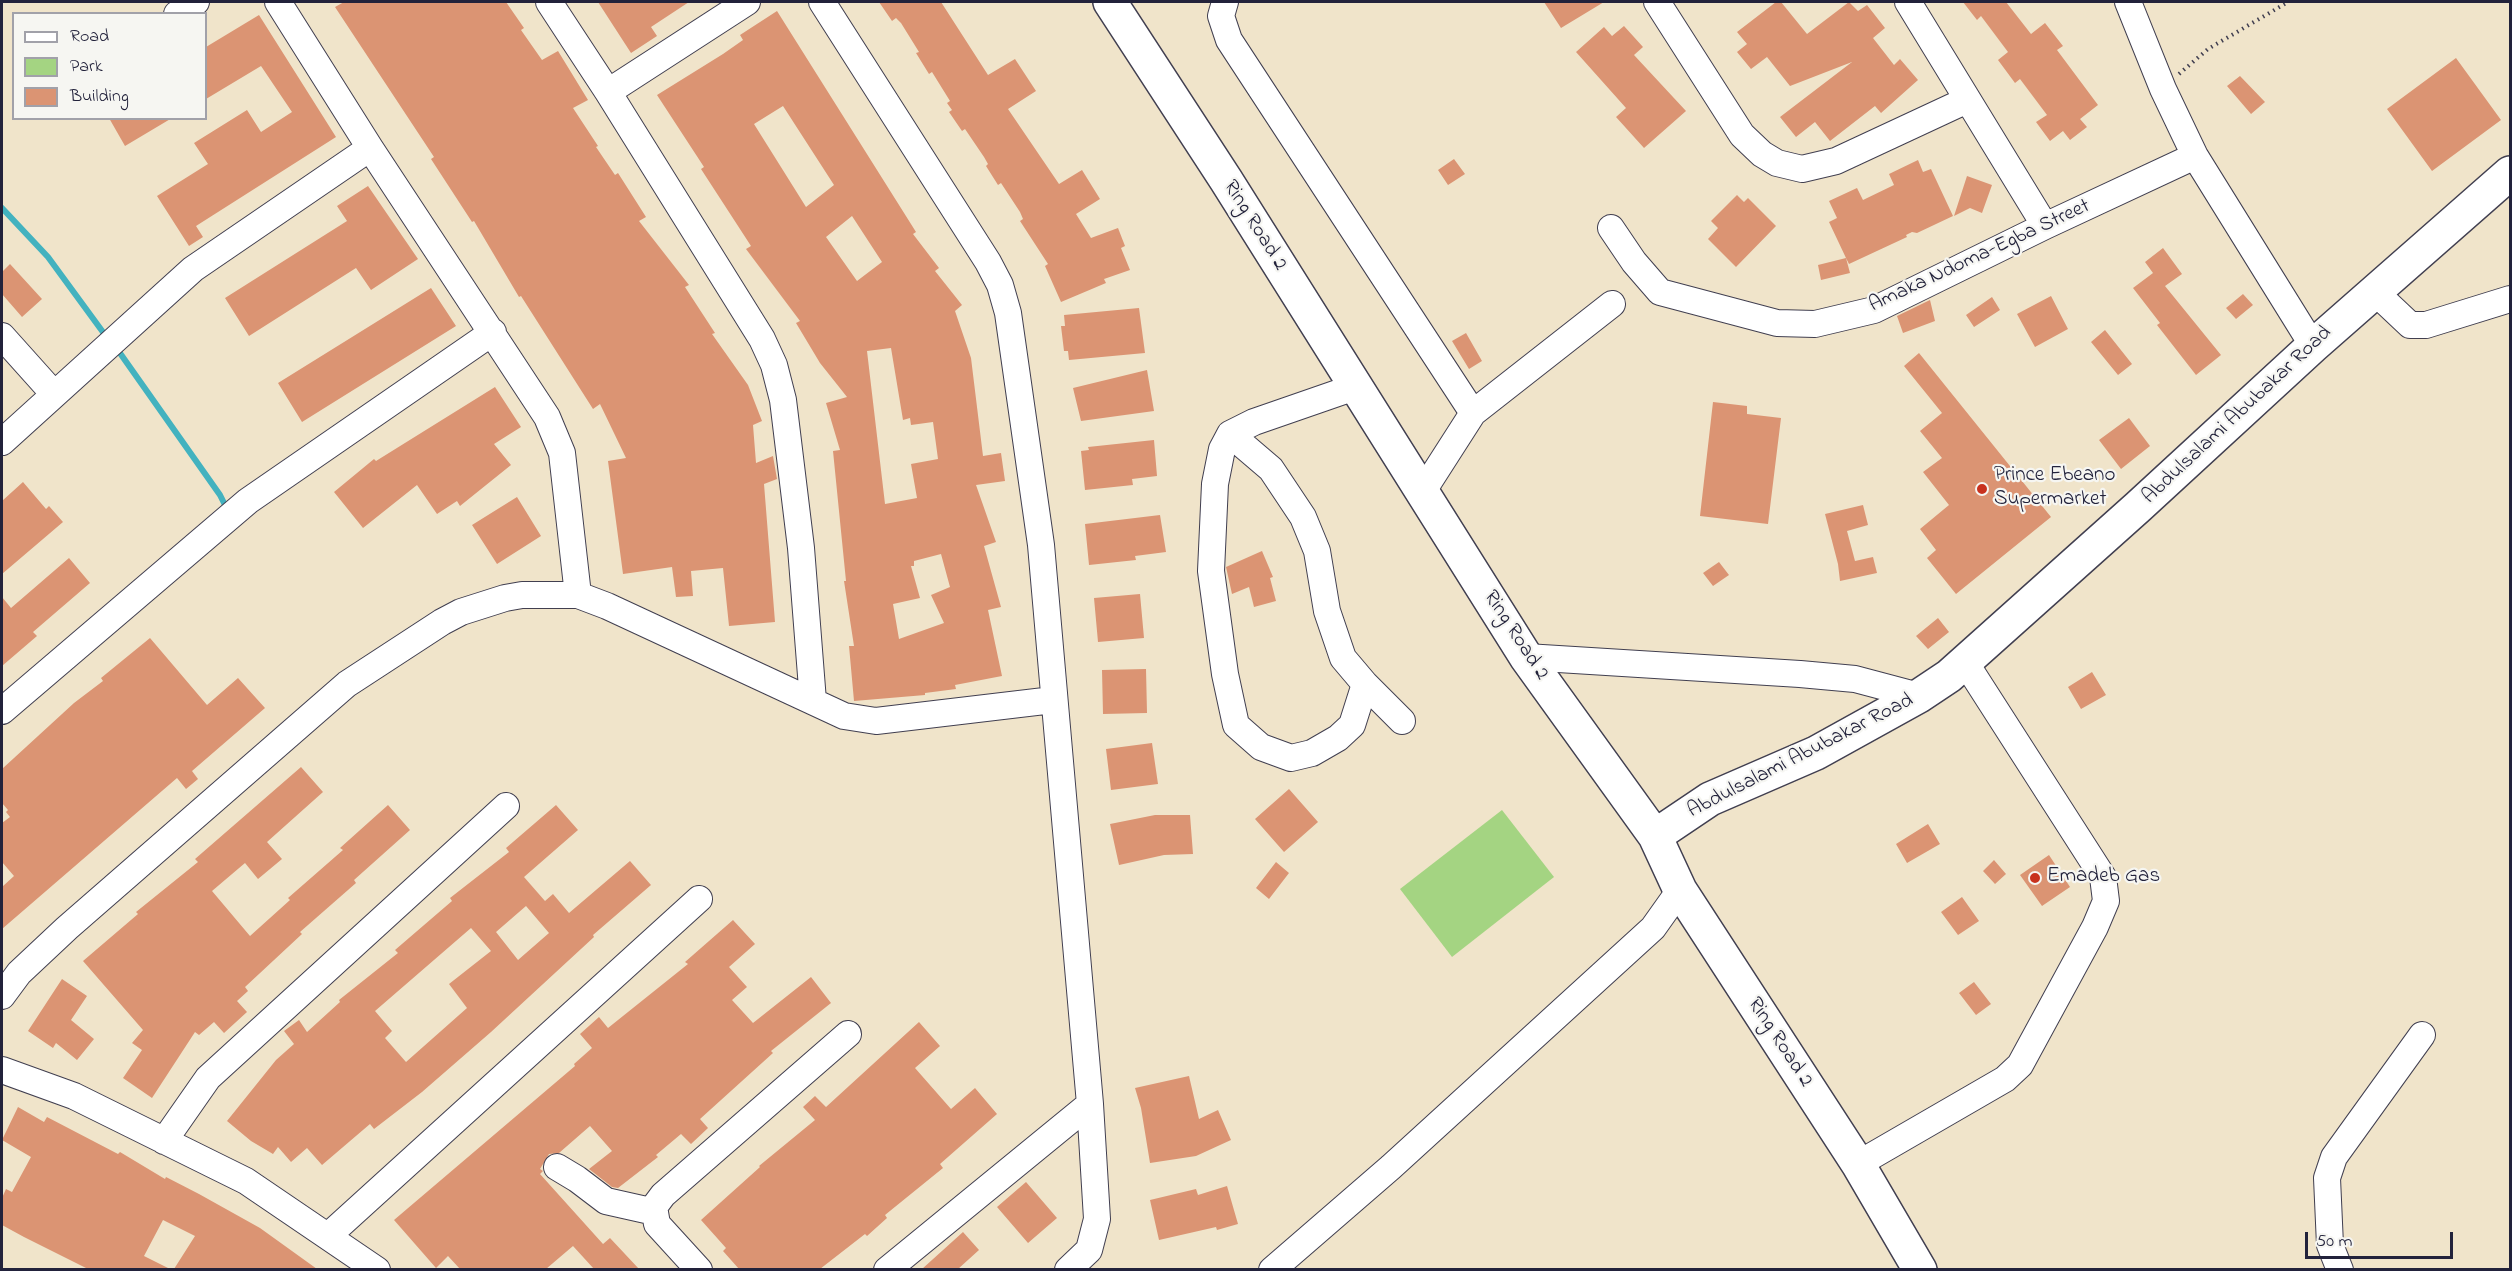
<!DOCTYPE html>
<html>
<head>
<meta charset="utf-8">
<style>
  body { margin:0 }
  #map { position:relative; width:2512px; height:1271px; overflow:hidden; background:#f0e4ca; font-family:"Indie Flower",sans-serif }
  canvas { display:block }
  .frame { position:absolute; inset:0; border:3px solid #22223b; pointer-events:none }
  .legend { position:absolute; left:12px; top:12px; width:195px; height:108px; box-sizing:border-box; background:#f6f6f2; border:2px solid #a1a1a9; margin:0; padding:8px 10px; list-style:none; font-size:18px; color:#22223b }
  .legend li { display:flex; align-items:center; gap:12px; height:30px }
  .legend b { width:30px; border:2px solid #a1a1a9 }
  .scale { position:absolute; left:2305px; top:1232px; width:148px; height:27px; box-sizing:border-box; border:3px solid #22223b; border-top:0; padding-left:8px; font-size:18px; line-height:21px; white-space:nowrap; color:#22223b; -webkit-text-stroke:4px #f6f6f2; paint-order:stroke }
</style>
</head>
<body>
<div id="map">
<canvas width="2512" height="1271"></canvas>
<div class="frame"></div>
<ul class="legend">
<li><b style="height:8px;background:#fff"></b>Road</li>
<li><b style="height:16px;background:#a4d482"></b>Park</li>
<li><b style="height:16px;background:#db9473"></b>Building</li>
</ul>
<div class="scale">50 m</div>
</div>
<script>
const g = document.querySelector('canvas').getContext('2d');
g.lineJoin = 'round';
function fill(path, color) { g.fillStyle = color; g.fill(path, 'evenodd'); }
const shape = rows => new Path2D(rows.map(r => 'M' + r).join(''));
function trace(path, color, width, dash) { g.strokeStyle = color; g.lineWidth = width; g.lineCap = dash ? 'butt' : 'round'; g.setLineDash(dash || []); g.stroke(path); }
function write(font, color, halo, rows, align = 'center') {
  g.font = font + ' "Indie Flower",sans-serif'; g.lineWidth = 4.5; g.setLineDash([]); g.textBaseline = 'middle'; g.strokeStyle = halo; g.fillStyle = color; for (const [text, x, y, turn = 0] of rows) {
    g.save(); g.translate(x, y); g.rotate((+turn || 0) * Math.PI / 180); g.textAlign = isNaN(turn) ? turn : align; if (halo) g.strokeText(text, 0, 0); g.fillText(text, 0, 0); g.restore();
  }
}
fill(shape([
  [1502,810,1554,877,1452,957,1400,889]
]), '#a4d482');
trace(shape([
  [2,208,48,257,108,339],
  [115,346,220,495,228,511]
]), '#43b2bf', 6);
fill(shape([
  [344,2,506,2,524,28,521,30,542,60,558,51,588,100,573,108,598,146,596,147,615,175,618,173,646,217,639,221,689,285,685,287,715,333,712,334,748,385,762,421,753,425,756,463,773,456,777,479,764,484,775,622,729,626,723,568,691,571,693,596,676,597,672,567,623,574,608,461,626,458,600,404,593,409,521,296,519,297,474,221,472,222,431,159,434,157,335,7],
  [598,2,689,2,651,27,657,36,631,53],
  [879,2,941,2,988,75,1015,59,1036,91,1008,109,1059,184,1082,170,1100,199,1076,214,1091,238,1118,228,1125,246,1121,248,1130,270,1104,279,1106,283,1061,302,1045,266,1048,264,1020,221,1023,219,1020,212,1001,183,998,185,986,166,988,164,984,157,965,129,962,131,949,112,952,110,947,103,950,101,932,72,929,74,916,53,919,52,901,23,896,18,892,21],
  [1544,2,1604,2,1561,28],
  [1776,2,1781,2,1807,34,1849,2,1858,11,1867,5,1885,28,1873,38,1894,65,1900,59,1918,80,1881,113,1875,106,1830,141,1815,122,1796,137,1780,117,1852,62,1790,86,1767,57,1751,69,1737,52,1747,44,1737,32],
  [1963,2,2006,2,2031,34,2045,23,2063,46,2057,50,2098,105,2080,119,2087,127,2070,140,2063,131,2050,141,2036,122,2047,115,2020,79,2015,83,1998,60,2008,52,1981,16,1977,20],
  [777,11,916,232,913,234,939,268,935,271,962,305,955,311,971,358,983,456,1001,453,1005,481,976,485,996,542,984,546,1001,607,988,610,1002,676,955,685,956,689,925,693,925,695,854,701,849,646,854,646,844,581,846,581,833,451,840,450,826,403,847,397,820,363,796,323,800,321,746,249,751,246,701,169,704,167,657,95,723,54,743,40,740,35],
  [783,106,834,185,806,207,754,124],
  [852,216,882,262,857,281,826,237],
  [891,348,903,420,910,418,911,425,933,422,938,459,911,464,917,498,885,504,867,351],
  [941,554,950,587,931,595,944,623,899,639,893,604,920,598,911,566,914,566,914,561],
  [259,15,336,137,196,226,203,237,189,246,157,196,208,164,194,143,247,110,261,132,292,112,261,66,206,99,206,47],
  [1624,26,1643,47,1634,55,1686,111,1644,148,1616,117,1626,108,1576,52,1604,27,1612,36],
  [2456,58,2501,120,2432,171,2387,109],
  [2240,76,2265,102,2251,114,2227,86],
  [109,118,172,118,125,146],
  [1454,159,1465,174,1448,185,1438,170],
  [1918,160,1923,172,1931,169,1953,216,1917,233,1912,232,1906,235,1907,237,1849,264,1846,258,1850,273,1821,280,1818,265,1846,258,1829,222,1837,218,1829,201,1857,188,1863,200,1894,185,1889,174],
  [1967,176,1992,185,1982,213,1970,208,1954,216],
  [368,186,418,259,371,290,356,268,249,336,225,298,347,221,337,206],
  [1737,195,1744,202,1748,198,1776,226,1736,267,1708,239,1718,228,1711,221],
  [2163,248,2182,274,2165,286,2221,355,2196,375,2157,325,2160,323,2133,288,2153,273,2145,262],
  [10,264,42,299,22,317,2,294,2,272],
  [431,288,456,326,302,422,278,383],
  [2243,294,2253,305,2236,319,2226,308],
  [2051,296,2068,329,2035,347,2017,314],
  [1992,297,2000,310,1974,327,1966,315],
  [1930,300,1935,321,1903,333,1897,316],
  [1139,308,1145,353,1069,360,1068,351,1064,351,1061,326,1065,326,1064,315],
  [2105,330,2132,364,2118,375,2091,342],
  [1466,333,1482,361,1469,369,1452,341],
  [1919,353,2051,517,1956,594,1927,558,1936,550,1920,529,1949,505,1923,472,1942,458,1920,431,1942,413,1904,366],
  [1147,370,1154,411,1081,421,1073,388],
  [495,387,521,427,494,444,511,465,460,506,457,501,437,514,417,485,363,528,334,492,374,459,376,461],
  [1713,402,1747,406,1747,414,1781,418,1768,524,1700,516],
  [2129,418,2150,446,2121,469,2099,440],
  [1154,440,1157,476,1132,479,1133,485,1085,490,1081,451,1089,450,1088,447],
  [23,482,46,509,49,506,63,522,2,574,2,501],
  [517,497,541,536,497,564,472,525],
  [1863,505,1868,525,1847,531,1855,561,1873,557,1877,573,1840,581,1838,564,1825,514],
  [1160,515,1166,552,1135,556,1136,560,1089,565,1085,524],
  [1262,551,1273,577,1270,578,1276,601,1254,607,1249,587,1232,594,1226,567],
  [69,558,90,583,33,632,37,636,2,666,2,597,11,608],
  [1719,562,1729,575,1713,586,1703,573],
  [1140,594,1144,638,1098,642,1094,598],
  [1938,618,1949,632,1928,649,1916,636],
  [150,638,207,705,238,678,265,708,192,771,198,779,186,789,177,778,2,929,2,887,14,876,2,862,2,823,10,817,6,812,8,810,2,803,2,769,74,703,103,681,101,678],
  [1146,669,1147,713,1103,714,1102,670],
  [2092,672,2106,695,2081,709,2068,687],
  [1152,743,1158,784,1111,790,1106,749],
  [301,767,323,792,267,842,282,859,258,879,245,863,212,891,250,936,290,900,288,898,343,850,340,848,388,805,410,830,354,880,356,883,300,932,302,934,245,987,248,991,237,1001,247,1012,224,1033,214,1022,199,1035,195,1032,152,1098,123,1078,142,1050,132,1043,143,1030,83,961,138,914,136,912,198,862,195,859],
  [1289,789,1318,822,1284,852,1255,819],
  [556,805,578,830,524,877,545,901,553,894,569,913,630,861,651,885,593,935,594,937,491,1032,422,1092,374,1129,370,1124,322,1165,307,1148,291,1162,278,1147,273,1154,251,1141,227,1121,276,1060,294,1044,284,1031,299,1020,307,1032,340,1002,339,1000,398,953,395,950,452,901,450,898,509,852,506,848],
  [526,906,549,933,518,960,496,932],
  [471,928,491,951,449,984,467,1008,406,1062,385,1038,392,1031,375,1011],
  [1155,815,1190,815,1193,854,1164,855,1119,865,1110,824],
  [1928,824,1940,844,1907,863,1896,844],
  [2049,855,2070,887,2042,906,2020,875],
  [1994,860,2006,874,1995,884,1983,871],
  [1276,862,1289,873,1269,899,1256,888],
  [1962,897,1979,921,1958,935,1941,912],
  [733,920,755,944,729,967,747,987,732,1000,753,1023,811,977,831,1003,771,1051,773,1053,700,1119,708,1128,691,1144,681,1134,656,1155,658,1157,618,1188,612,1187,589,1169,612,1151,590,1126,559,1153,549,1154,540,1169,543,1171,540,1174,603,1244,610,1238,639,1269,594,1269,573,1246,546,1269,460,1269,448,1256,436,1268,394,1220,575,1066,574,1064,592,1048,580,1034,599,1017,608,1028,688,964,685,962],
  [62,979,87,996,71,1020,94,1039,77,1060,56,1043,53,1048,28,1031],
  [1974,982,1991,1004,1976,1015,1959,993],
  [919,1022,940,1046,915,1068,951,1109,975,1088,997,1114,940,1164,943,1168,885,1215,887,1218,867,1236,865,1234,820,1269,739,1269,723,1251,726,1248,701,1220,760,1167,759,1166,815,1120,803,1107,815,1096,826,1107],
  [1189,1076,1199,1119,1218,1110,1231,1140,1196,1156,1150,1163,1141,1108,1135,1088],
  [18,1107,44,1122,47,1117,118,1154,120,1152,165,1179,166,1177,199,1194,260,1228,317,1269,174,1269,195,1236,163,1220,144,1256,170,1269,88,1269,24,1237,2,1225,2,1198,6,1189,12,1192,31,1157,2,1140],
  [1026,1182,1057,1218,1028,1243,997,1207],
  [1227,1186,1238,1224,1217,1230,1216,1227,1159,1240,1150,1200,1196,1189,1198,1195],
  [963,1232,979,1250,958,1269,922,1269]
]), '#db9473');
const minor = shape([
  [278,2,370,148,547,417,562,453,578,595],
  [549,2,608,92,762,339,774,365,783,400,801,548,813,701],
  [822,2,988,262,1000,285,1008,313,1041,545,1090,1104,1097,1219,1089,1250,1068,1270],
  [1225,2,1221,16,1229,40,1473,413],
  [1657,2,1742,135,1762,154,1777,163,1802,169,1836,161,1967,100],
  [1908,2,2045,226],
  [2128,2,2163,89,2195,156,2313,346],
  [177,14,196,2],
  [608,92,747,2],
  [1611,228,1634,262,1660,292,1777,323,1815,324,1874,310,2045,226,2195,156],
  [2375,292,2410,325,2426,325,2510,299],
  [2,336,54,394],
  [1355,387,1254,422,1230,434,1222,449,1215,484,1211,571,1225,674,1236,725,1261,747,1291,758,1312,753,1338,738,1352,725,1365,684],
  [1230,434,1271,469,1303,517,1317,551,1327,611,1343,658,1365,684,1402,721],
  [2,442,193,269,370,148],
  [1423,491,1473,413,1612,304],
  [1526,657,1800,674,1855,679,1919,696],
  [2,711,248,501,493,332],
  [2,996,19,973,67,928,347,684,442,622,461,612,505,598,522,595,578,595,607,606,844,716,876,721,1053,700],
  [2,1070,74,1096,246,1181,377,1270],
  [164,1141,208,1078,506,806],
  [1858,1164,2005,1079,2020,1065,2095,927,2106,901,2103,877,1965,662],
  [557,1167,577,1179,606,1201,655,1212],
  [329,1235,699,899],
  [699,1270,657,1224,654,1207,663,1195,848,1034],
  [887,1270,1090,1104],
  [1272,1270,1391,1167,1653,928,1680,890],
  [2340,1270,2330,1245,2327,1178,2334,1157,2422,1035]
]);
const major = shape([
  [1110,2,1226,180,1526,657,1655,836,1680,890,1858,1164,1920,1270],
  [1655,836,1710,799,1816,753,1919,696,1949,676,2138,507,2313,346,2510,173]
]);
trace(minor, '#413f50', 28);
trace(major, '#413f50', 36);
trace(shape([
  [2179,74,2208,49,2288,2]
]), '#413f50', 4, [1.5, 4.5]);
trace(minor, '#fff', 26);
trace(major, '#fff', 33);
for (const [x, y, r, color] of [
  [1982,489,6,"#c8321e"],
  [2035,878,6,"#c8321e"]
]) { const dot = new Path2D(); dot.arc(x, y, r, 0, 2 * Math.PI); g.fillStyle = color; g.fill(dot); trace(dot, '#f6f6f2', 2); }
write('21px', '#22223b', '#f6f6f2', [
  ["Ring Road 2",1254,226,58],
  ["Amaka Ndoma-Egba Street",1980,257,-25],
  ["Abdulsalami Abubakar Road",2238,416,-43],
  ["Ring Road 2",1515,636,57],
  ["Abdulsalami Abubakar Road",1801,757,-27],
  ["Ring Road 2",1779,1043,57]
]);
write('21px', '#22223b', '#f6f6f2', [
  ["Prince Ebeano",1994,477],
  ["Supermarket",1994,501],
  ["Emadeb Gas",2047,878]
], 'left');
</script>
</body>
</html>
